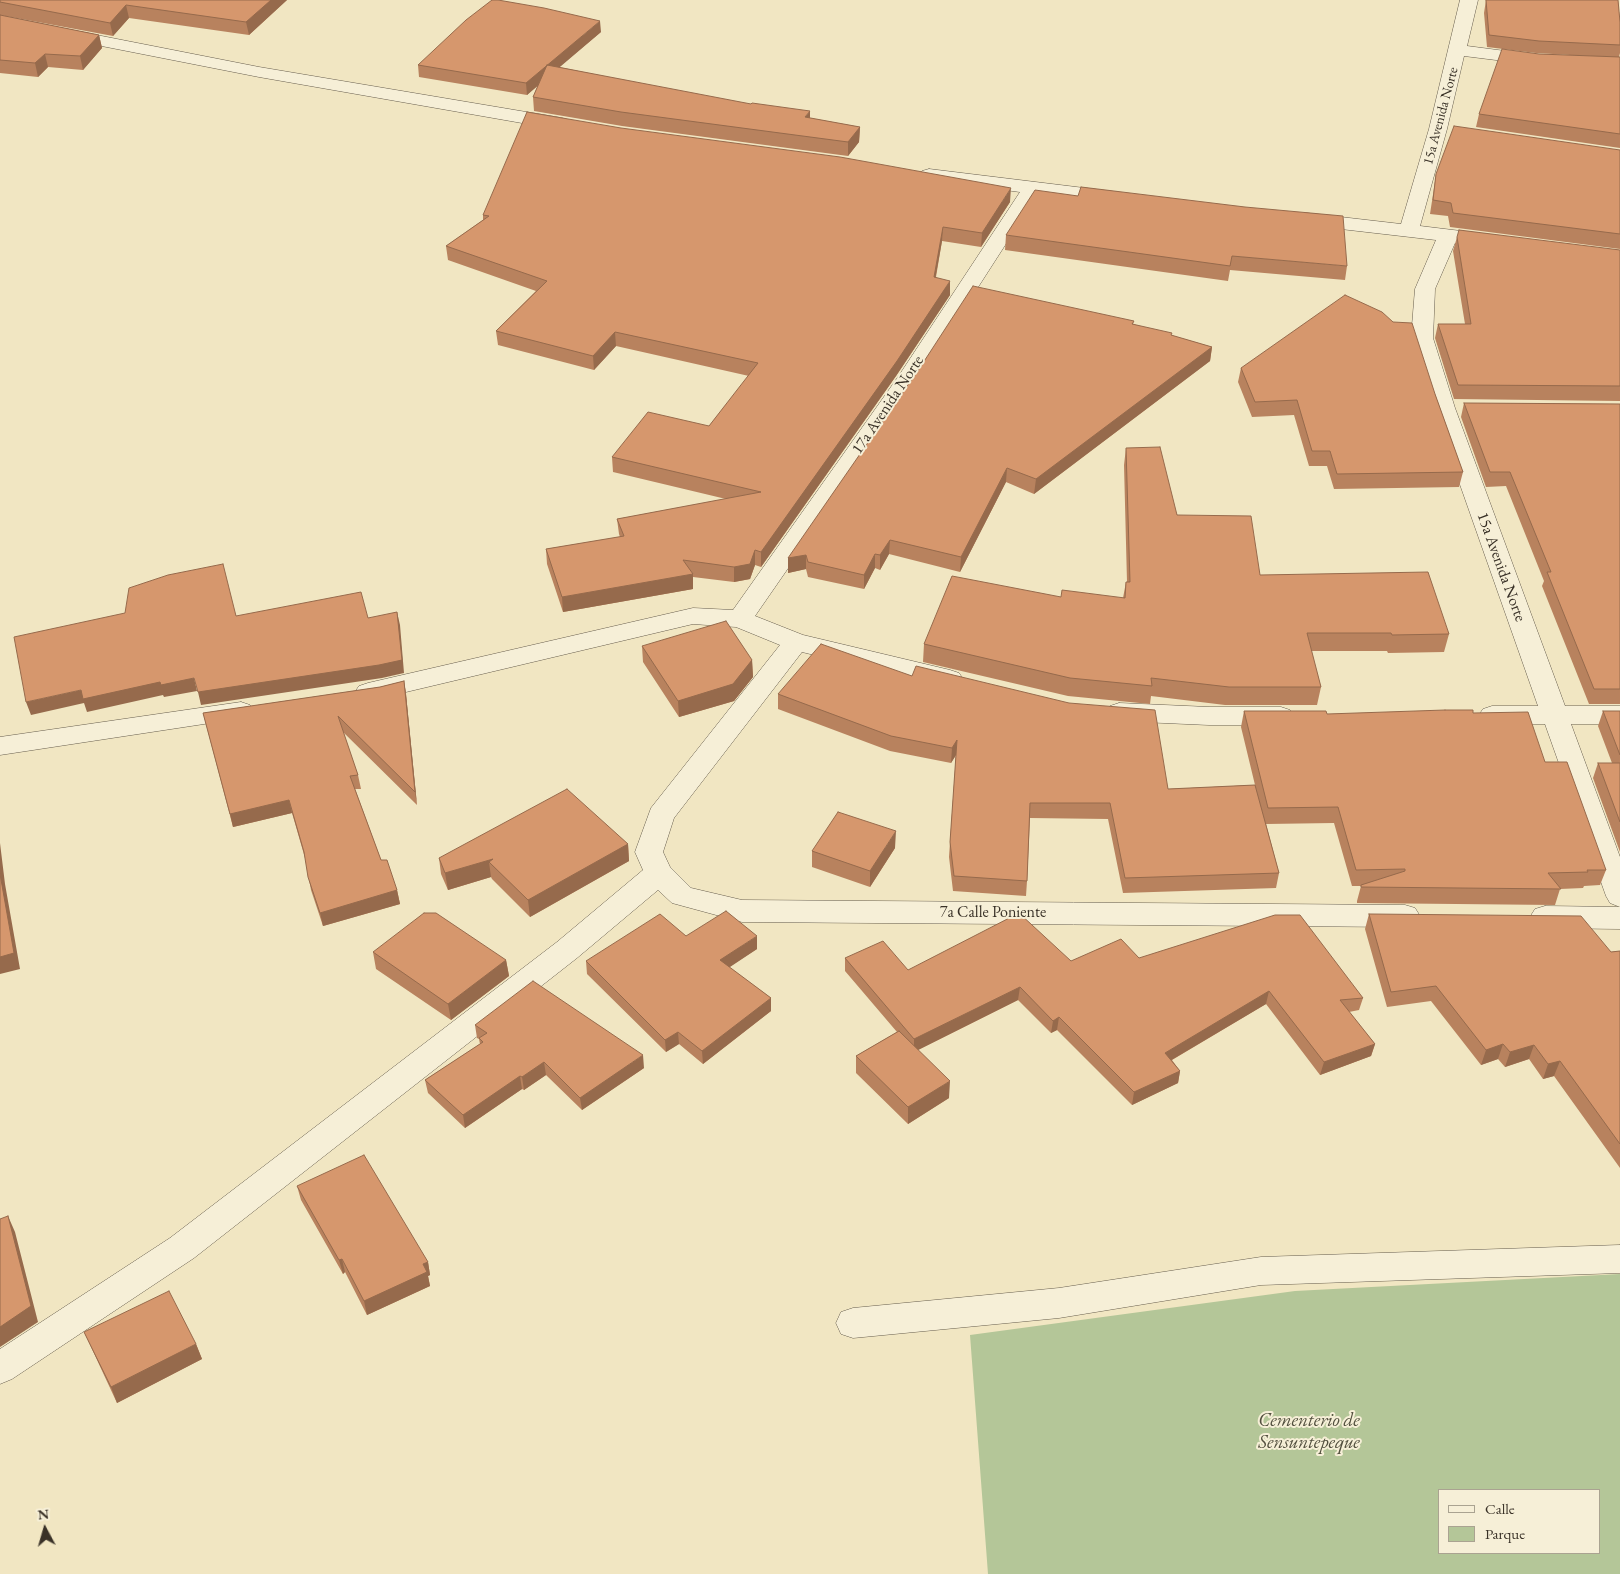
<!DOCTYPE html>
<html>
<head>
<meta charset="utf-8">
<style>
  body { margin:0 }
  #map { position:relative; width:1620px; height:1574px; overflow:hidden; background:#f1e6c2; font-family:"EB Garamond",serif }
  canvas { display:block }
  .legend { position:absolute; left:1438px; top:1489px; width:162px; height:65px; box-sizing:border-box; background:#f6efd7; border:1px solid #aaa391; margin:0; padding:6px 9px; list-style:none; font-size:15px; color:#393127 }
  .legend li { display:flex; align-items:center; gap:10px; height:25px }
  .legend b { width:25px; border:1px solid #aaa391 }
  .north { position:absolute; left:20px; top:1504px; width:50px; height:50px; -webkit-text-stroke:4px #f6efd7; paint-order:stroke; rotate:354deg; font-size:14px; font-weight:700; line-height:20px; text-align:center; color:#393127 }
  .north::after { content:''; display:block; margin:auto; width:18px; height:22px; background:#393127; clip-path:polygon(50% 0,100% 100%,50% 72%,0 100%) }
</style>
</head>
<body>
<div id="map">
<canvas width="1620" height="1574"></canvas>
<ul class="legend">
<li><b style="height:6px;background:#f6efd7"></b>Calle</li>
<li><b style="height:14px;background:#b4c698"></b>Parque</li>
</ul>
<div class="north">N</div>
</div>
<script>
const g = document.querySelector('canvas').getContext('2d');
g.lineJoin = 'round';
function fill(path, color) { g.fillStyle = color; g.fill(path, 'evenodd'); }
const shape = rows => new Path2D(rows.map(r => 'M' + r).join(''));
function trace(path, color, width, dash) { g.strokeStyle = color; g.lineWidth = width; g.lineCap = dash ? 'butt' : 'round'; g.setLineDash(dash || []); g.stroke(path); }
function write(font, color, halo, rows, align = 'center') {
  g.font = font + ' "EB Garamond",serif'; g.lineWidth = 4; g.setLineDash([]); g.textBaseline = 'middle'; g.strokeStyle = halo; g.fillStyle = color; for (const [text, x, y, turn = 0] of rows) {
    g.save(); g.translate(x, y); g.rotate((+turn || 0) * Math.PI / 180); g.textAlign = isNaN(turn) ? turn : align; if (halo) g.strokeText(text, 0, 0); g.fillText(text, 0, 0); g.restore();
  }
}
fill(shape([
  [1620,1274,1620,1574,988,1574,970,1335,1295,1291],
  [1439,1490,1599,1490,1599,1553,1439,1553]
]), '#b4c698');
const minor = shape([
  [1460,0,1478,0,1467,46,1536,55,1542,56,1545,60,1542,64,1536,65,1464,56,1447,129,1420,226,1494,235,1501,237,1504,241,1501,245,1494,247,1455,243,1435,289,1433,338,1455,408,1565,706,1620,706,1620,724,1571,724,1620,857,1620,907,1610,903,1606,896,1545,724,1492,724,1483,721,1479,715,1483,709,1492,706,1538,706,1433,408,1411,338,1415,289,1436,240,1306,225,1299,223,1296,219,1299,215,1306,213,1401,224,1429,129,1460,0],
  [0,16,259,67,562,118,569,120,571,124,569,128,562,130,259,77,0,26,0,16],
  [929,169,1117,192,1124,194,1127,198,1124,202,1117,204,1038,194,919,379,755,616,803,635,950,670,959,673,963,679,959,685,950,688,802,652,674,818,663,852,670,867,691,888,742,900,1405,905,1415,908,1420,916,1415,924,1405,927,742,922,672,903,658,890,577,958,194,1258,12,1379,0,1384,0,1349,170,1238,557,942,643,870,635,852,651,808,780,645,736,627,693,624,368,701,359,698,355,692,359,686,368,683,693,608,733,610,898,377,1020,192,922,179,919,175,922,171,929,169],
  [241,702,250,705,254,711,250,717,0,755,0,737,241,702],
  [1119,703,1209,707,1281,707,1290,710,1294,716,1290,722,1281,725,1209,725,1119,721,1110,718,1106,712,1110,706,1119,703],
  [1545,906,1620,907,1620,929,1545,928,1535,925,1530,917,1535,909,1545,906],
  [1620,1245,1620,1273,1261,1285,1059,1318,853,1338,841,1334,836,1323,841,1312,853,1308,1059,1288,1261,1257,1620,1245]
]);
trace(minor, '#675e4e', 1);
fill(minor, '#f6efd7');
fill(shape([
  [0,0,287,0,249,35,129,18,113,36,0,15],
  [1486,0,1618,0,1620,22,1620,53,1619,57,1620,57,1620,148,1476,127,1479,114,1539,54,1587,56,1536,53,1487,47,1484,13],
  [0,15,99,35,102,48,83,70,48,67,38,77,0,73],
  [601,32,559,67,810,118,860,127,859,142,848,156,622,126,534,111,533,97,538,85,527,95,419,77,418,65],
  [1620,150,1620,249,1450,227,1448,216,1430,214,1434,188,1436,174],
  [1010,202,981,247,942,241,936,277,950,295,896,376,761,567,755,565,750,579,734,582,693,577,693,589,563,612,547,564,546,549,620,537,619,534,617,519,726,499,613,472,612,457,709,426,749,376,616,346,594,370,498,345,496,331,536,291,448,260,446,246,483,220,483,215],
  [1006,235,1347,266,1345,280,1230,270,1228,281,1005,250],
  [1457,237,1620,250,1620,401,1454,399,1435,338,1438,324,1465,324,1453,251],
  [1134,321,1133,324,1212,347,1210,361,1034,494,1006,482,960,572,889,554,880,570,875,568,864,589,808,577,806,569,788,573,788,558],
  [1241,368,1435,394,1463,472,1459,487,1334,489,1327,466,1309,466,1294,415,1252,417,1238,382],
  [1464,403,1620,404,1620,704,1589,704,1542,586,1544,581,1506,486,1486,487,1461,417],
  [1126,448,1177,515,1260,575,1449,634,1444,652,1388,653,1387,651,1311,651,1321,687,1317,705,1225,705,1151,696,1150,704,1068,696,923,662,924,644,1123,598,1126,582,1127,582,1124,465],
  [642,646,752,660,753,677,734,701,679,717,643,662],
  [404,681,406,694,417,805,343,732,358,775,361,789,355,789,381,860,397,890,400,904,323,926,311,890,305,858,292,813,233,827,203,713,380,687],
  [778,694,1168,789,1255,785,1241,727,1244,711,1327,714,1473,713,1545,762,1606,870,1600,885,1584,886,1583,888,1560,889,1555,905,1357,903,1357,901,1361,886,1352,886,1334,823,1266,824,1279,873,1276,888,1123,893,1108,819,1030,818,1027,881,1026,896,953,891,949,857,956,755,951,763,890,751,778,709],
  [1603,711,1620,711,1620,852,1593,778,1598,763,1612,763,1598,726],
  [628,844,629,861,530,917,492,879,491,877,448,890,441,874,439,858],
  [895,848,870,887,812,867,812,851],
  [1369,914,1611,952,1620,951,1620,1168,1554,1076,1543,1079,1529,1059,1505,1067,1498,1059,1481,1065,1431,1001,1387,1007,1365,929],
  [686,936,757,949,729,967,771,998,771,1011,703,1064,679,1044,666,1052,587,974,586,961],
  [373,952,506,960,509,976,451,1020,376,969],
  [845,958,908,970,1139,958,1363,998,1359,1010,1349,1012,1375,1044,1371,1056,1320,1075,1266,1004,1172,1060,1180,1071,1178,1083,1132,1105,1057,1030,1051,1033,1018,1000,918,1050,949,1098,908,1124,856,1073,856,1056,897,1032,845,971],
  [475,1025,644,1068,582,1110,546,1075,524,1090,522,1089,465,1128,428,1093,425,1080,480,1044,479,1039,477,1038],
  [297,1186,428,1262,430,1275,428,1276,430,1286,367,1315,345,1272,343,1274,301,1200],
  [84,1332,196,1344,202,1359,117,1403]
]), '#b8825e');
fill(shape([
  [271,0,287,0,249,35,246,22],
  [126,5,129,18,113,36,110,23],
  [600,21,601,32,527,95,526,83],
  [99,35,102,48,83,70,80,56],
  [45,54,48,67,38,77,35,63],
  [810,111,810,125,805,117],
  [860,127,859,142,848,156,848,142],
  [1011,188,1010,202,981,247,982,233],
  [943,227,942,241,933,291,934,277],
  [950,281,950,295,896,376,761,567,761,552],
  [615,332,616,346,594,370,593,356],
  [1212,347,1210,361,1034,494,1036,479],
  [1007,468,1006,482,960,572,961,557],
  [890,540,889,554,880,570,880,555],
  [755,550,755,565,750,579,734,582,734,567],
  [875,554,875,568,864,589,864,575],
  [806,555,806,569,788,573,788,558],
  [693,574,693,589,563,612,562,597],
  [397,612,400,625,404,673,382,678,201,705,198,692],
  [752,660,753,677,734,701,679,717,678,701],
  [194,678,197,691,164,697,163,695,87,712,84,703,31,715,26,702,81,690],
  [404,681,406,694,417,805,415,792],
  [957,740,956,755,951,763,952,748],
  [289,800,292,813,233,827,230,814],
  [896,831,895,848,870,887,870,871],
  [0,843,5,884,20,969,0,974],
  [628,844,629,861,530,917,528,900],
  [493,859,489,862,491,877,448,890,445,873],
  [397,890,400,904,323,926,320,913],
  [757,936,757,949,721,973,720,960],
  [506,960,509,976,451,1020,448,1004],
  [1020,987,1018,1000,914,1052,914,1039],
  [1269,991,1266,1004,1163,1065,1165,1053],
  [771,998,771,1011,703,1064,702,1051],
  [1059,1017,1057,1030,1051,1033,1053,1021],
  [678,1032,679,1044,666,1052,665,1040],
  [1375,1044,1371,1056,1320,1075,1324,1062],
  [1503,1044,1498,1059,1481,1065,1486,1050],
  [1534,1045,1529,1059,1505,1067,1510,1052],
  [643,1055,644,1068,582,1110,580,1098],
  [1560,1061,1554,1076,1543,1079,1548,1064],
  [544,1062,546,1075,524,1090,522,1077],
  [1180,1071,1178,1083,1132,1105,1134,1092],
  [520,1076,522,1089,465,1128,463,1115],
  [950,1081,949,1098,908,1124,908,1107],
  [8,1216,15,1232,38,1322,0,1347,0,1327],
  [342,1259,345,1272,343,1274,339,1260],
  [428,1262,430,1275,428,1276,430,1286,367,1315,364,1301,423,1264],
  [196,1344,202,1359,117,1403,111,1387]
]), '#966a4c');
const building = shape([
  [0,0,271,0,246,22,126,5,110,23,0,2,0,0],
  [492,0,498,0,544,8,600,21,526,83,418,65,466,20,492,0],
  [1486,0,1618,0,1620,22,1620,45,1539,41,1489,35,1486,0],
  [0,15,99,35,80,56,45,54,35,63,0,60,0,15],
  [1502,49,1539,54,1620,57,1620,134,1479,114,1502,49],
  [547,65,751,104,752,103,810,111,805,117,860,127,848,142,621,112,533,97,547,65],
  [527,112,621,128,840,157,1011,188,982,233,943,227,934,277,950,281,897,361,761,552,755,550,750,564,734,567,683,560,693,574,562,597,546,549,624,536,617,519,761,492,612,457,648,412,709,426,758,363,615,332,593,356,496,331,547,281,446,246,489,216,483,215,527,112],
  [1454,126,1620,150,1620,234,1453,213,1451,203,1433,200,1436,174,1454,126],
  [1081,187,1245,207,1343,216,1347,266,1232,256,1230,266,1006,235,1035,190,1078,196,1081,187],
  [1459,230,1620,250,1620,386,1458,385,1438,324,1471,324,1457,237,1459,230],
  [973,286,1134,321,1132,324,1172,333,1171,335,1212,347,1036,479,1007,468,961,557,890,540,880,555,875,554,864,575,808,562,806,555,788,558,921,366,973,286],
  [1345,295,1382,312,1393,322,1412,323,1435,394,1463,472,1337,474,1330,451,1312,451,1297,400,1255,402,1241,368,1345,295],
  [1464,403,1620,404,1620,689,1594,689,1547,572,1551,572,1510,472,1490,472,1464,403],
  [1160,447,1177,515,1251,516,1260,575,1428,572,1449,634,1392,635,1391,633,1307,633,1321,687,1229,687,1151,678,1152,686,1070,678,924,644,952,576,1061,597,1062,590,1125,598,1126,582,1130,582,1126,448,1160,447],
  [223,564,236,616,361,592,368,618,397,612,402,660,379,665,198,692,194,678,161,685,160,682,83,699,81,690,26,702,14,637,125,613,129,588,168,575,223,564],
  [726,621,752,660,733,684,678,701,642,646,726,621],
  [821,644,912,676,916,666,1069,703,1155,710,1168,789,1255,785,1279,873,1125,878,1110,803,1030,803,1027,881,954,876,950,842,957,740,952,748,891,736,778,694,821,644],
  [404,681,415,792,338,716,358,775,350,776,381,860,387,860,397,890,320,913,308,877,304,852,289,800,230,814,203,713,380,687,404,681],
  [1445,710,1473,710,1473,713,1528,712,1545,762,1567,762,1606,870,1587,870,1588,872,1548,873,1561,889,1361,887,1361,885,1405,871,1405,869,1356,870,1338,807,1268,808,1244,711,1326,711,1327,714,1445,710],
  [1603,711,1620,711,1620,755,1603,711],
  [1598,763,1620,763,1620,822,1598,763],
  [567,789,628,844,528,900,489,862,493,859,445,873,439,858,567,789],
  [838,812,896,831,870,871,812,851,838,812],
  [0,874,14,953,0,957,0,874],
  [726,911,757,936,720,960,771,998,702,1051,678,1032,665,1040,586,961,660,914,686,936,726,911],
  [424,913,436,913,506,960,448,1004,373,952,424,913],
  [1019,913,1071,961,1121,939,1139,958,1275,915,1300,915,1363,998,1340,1000,1375,1044,1324,1062,1269,991,1165,1053,1180,1071,1134,1092,1059,1017,1053,1021,1020,987,914,1039,845,958,883,941,908,970,1019,913],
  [1369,914,1581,916,1611,952,1620,951,1620,1144,1560,1061,1548,1064,1534,1045,1510,1052,1503,1044,1486,1050,1436,986,1391,992,1369,914],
  [533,981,643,1055,580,1098,544,1062,522,1077,520,1076,463,1115,425,1080,483,1042,479,1038,487,1033,475,1025,533,981],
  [899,1031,950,1081,908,1107,856,1056,899,1031],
  [364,1155,428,1262,423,1264,427,1272,364,1301,342,1259,339,1260,297,1186,364,1155],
  [8,1216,31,1306,0,1327,0,1219,8,1216],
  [169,1291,196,1344,111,1387,84,1332,169,1291]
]);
fill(building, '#d6976d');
trace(building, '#966a4c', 1);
write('14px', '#393127', '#f6efd7', [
  ["15a Avenida Norte",1441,116,-75]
]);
write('16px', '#393127', '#f6efd7', [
  ["17a Avenida Norte",888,405,-56],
  ["15a Avenida Norte",1501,567,70],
  ["7a Calle Poniente",993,913]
]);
write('italic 19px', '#524f3e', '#f6efd7', [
  ["Cementerio de",1309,1421],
  ["Sensuntepeque",1309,1443]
]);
</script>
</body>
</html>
